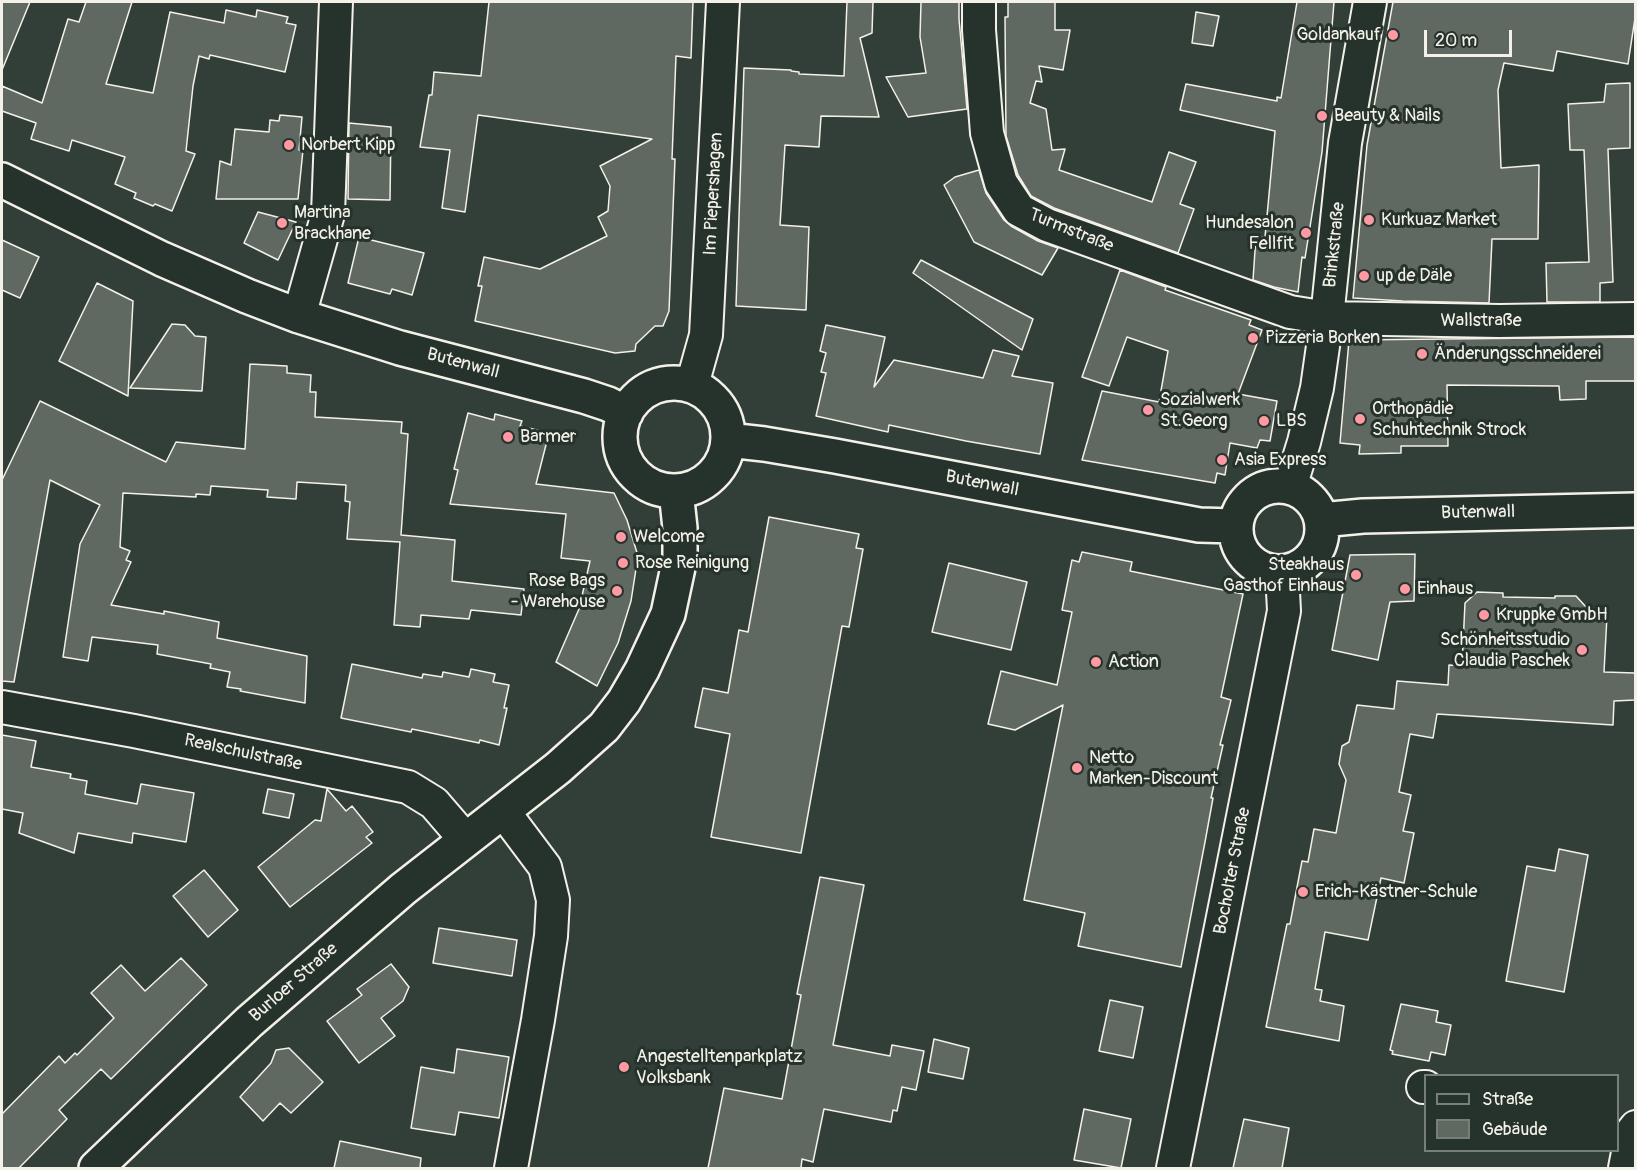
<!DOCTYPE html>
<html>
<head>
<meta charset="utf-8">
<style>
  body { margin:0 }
  #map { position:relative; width:1637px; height:1170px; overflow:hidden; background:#323e38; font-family:Pangolin,sans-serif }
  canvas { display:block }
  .frame { position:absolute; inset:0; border:3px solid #f4f1e8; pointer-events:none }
  .legend { position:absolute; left:1424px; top:1074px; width:195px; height:78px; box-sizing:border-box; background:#26332d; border:2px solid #787f78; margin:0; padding:8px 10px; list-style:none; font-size:18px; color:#f4f1e8 }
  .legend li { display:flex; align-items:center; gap:12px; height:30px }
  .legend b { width:30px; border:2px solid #787f78 }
  .scale { position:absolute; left:1424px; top:30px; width:88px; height:27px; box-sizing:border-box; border:3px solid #f4f1e8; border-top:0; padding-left:8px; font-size:18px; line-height:21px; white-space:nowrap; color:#f4f1e8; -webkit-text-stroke:4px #26332d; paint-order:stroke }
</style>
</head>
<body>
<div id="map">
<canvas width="1637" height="1170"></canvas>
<div class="frame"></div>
<ul class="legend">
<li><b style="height:8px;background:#26332d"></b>Straße</li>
<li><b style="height:16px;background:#5f6861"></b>Gebäude</li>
</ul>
<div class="scale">20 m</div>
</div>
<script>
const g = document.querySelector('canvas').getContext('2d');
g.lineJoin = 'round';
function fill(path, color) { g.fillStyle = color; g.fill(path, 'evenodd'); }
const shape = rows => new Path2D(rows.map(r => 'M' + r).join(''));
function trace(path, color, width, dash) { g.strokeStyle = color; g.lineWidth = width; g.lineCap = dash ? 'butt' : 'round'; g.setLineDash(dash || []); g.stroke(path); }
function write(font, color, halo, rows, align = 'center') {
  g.font = font + ' Pangolin,sans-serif'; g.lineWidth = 6; g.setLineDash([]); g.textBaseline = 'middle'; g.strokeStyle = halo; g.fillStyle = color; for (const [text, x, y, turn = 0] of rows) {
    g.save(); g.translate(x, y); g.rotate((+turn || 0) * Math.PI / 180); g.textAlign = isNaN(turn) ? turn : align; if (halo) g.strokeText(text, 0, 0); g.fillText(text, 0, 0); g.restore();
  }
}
const building = shape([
  [2,2,30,2,2,70,2,2],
  [86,2,132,2,106,84,153,93,170,12,224,23,226,10,256,17,257,10,288,17,286,23,296,25,285,72,210,55,209,59,199,56,193,86,186,151,195,154,172,211,155,204,153,206,134,198,136,193,115,184,125,157,72,140,69,151,31,139,36,123,2,111,2,86,42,103,68,19,79,22,86,2],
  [489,2,693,2,691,58,676,56,672,159,675,159,669,311,663,326,655,326,636,344,635,351,615,353,475,321,482,286,478,286,484,257,540,269,607,236,598,217,608,211,610,186,600,166,652,139,478,115,465,212,442,208,450,150,420,147,429,95,432,95,434,72,481,76,489,2],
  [847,2,873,2,872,33,860,38,879,117,821,116,819,147,785,145,780,225,809,227,806,310,736,306,744,68,791,70,791,71,799,72,799,74,844,76,847,2],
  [921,2,959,2,959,19,967,109,908,117,886,77,926,73,920,37,921,2],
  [1008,2,1055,2,1055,30,1070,30,1063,70,1039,66,1042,82,1036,81,1030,103,1046,109,1052,150,1065,149,1059,170,1152,202,1169,152,1196,162,1180,204,1194,209,1178,253,1054,208,1031,196,1018,175,1006,136,1005,17,1008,17,1008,2],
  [1297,2,1334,2,1322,152,1305,258,1302,257,1298,292,1274,287,1253,280,1256,236,1265,237,1275,131,1180,110,1186,84,1277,101,1277,97,1281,98,1297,2],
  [1393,2,1635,2,1635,18,1628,64,1557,51,1553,71,1504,63,1498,90,1501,168,1539,165,1538,239,1492,239,1489,303,1403,301,1353,298,1367,145,1393,2],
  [1196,12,1219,16,1213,46,1192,43,1196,12],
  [1630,83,1630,148,1608,149,1613,282,1600,283,1600,302,1547,302,1546,263,1589,262,1584,150,1570,150,1568,104,1604,102,1606,84,1630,83],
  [280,115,302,117,299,150,303,150,298,199,216,199,220,161,231,165,235,129,269,132,270,120,279,121,280,115],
  [349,123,391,127,390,200,348,199,349,123],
  [979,170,986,193,1004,220,1011,226,1038,241,1058,248,1042,275,974,242,944,185,955,177,979,170],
  [258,212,296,222,278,260,244,243,258,212],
  [359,237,424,253,412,295,392,289,390,294,348,283,359,237],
  [2,240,39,257,20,298,2,290,2,240],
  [921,260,1033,319,1022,350,913,273,921,260],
  [1120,270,1166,287,1165,290,1251,320,1249,325,1262,330,1238,394,1277,401,1270,441,1260,440,1257,448,1230,443,1225,475,1217,473,1215,483,1082,460,1102,391,1159,402,1168,351,1127,337,1109,386,1082,377,1120,270],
  [97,283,133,301,128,396,59,361,97,283],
  [172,324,185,325,195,336,206,337,202,391,130,388,172,324],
  [826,325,885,337,874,387,894,360,983,378,993,350,1019,356,1012,376,1053,383,1040,454,966,441,889,425,888,432,816,416,826,373,821,372,826,353,820,351,826,325],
  [1635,337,1635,381,1586,381,1586,399,1560,400,1559,386,1447,385,1448,446,1401,446,1401,453,1359,454,1360,445,1340,443,1349,340,1635,337],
  [250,364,287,366,287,373,311,375,310,392,316,392,315,417,402,422,401,433,408,434,401,535,455,540,452,581,524,589,521,615,471,610,469,619,421,615,420,627,394,625,400,542,347,539,350,502,345,501,346,485,297,482,296,499,267,497,268,490,211,486,210,495,196,494,196,497,123,493,120,547,130,551,126,560,131,562,111,605,164,614,164,611,219,622,217,638,307,656,305,703,240,691,241,689,227,687,230,672,210,668,211,664,157,654,158,645,92,637,88,661,63,657,80,544,100,505,50,480,14,682,2,681,2,480,40,401,166,462,176,442,245,449,250,364],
  [468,413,494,420,495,414,522,421,520,426,549,433,536,484,614,493,627,520,638,556,631,601,618,643,597,686,556,662,579,609,590,561,561,558,566,514,450,504,458,470,454,469,468,413],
  [769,517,859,534,856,548,863,549,849,627,842,626,801,853,711,837,730,734,695,727,703,688,728,693,739,630,748,632,769,517],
  [1082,552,1132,562,1130,571,1243,594,1221,697,1231,700,1220,745,1223,745,1211,798,1213,798,1205,842,1181,967,1078,946,1085,913,1024,900,1063,705,1015,730,988,724,1001,671,1057,685,1072,612,1062,610,1072,560,1079,562,1082,552],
  [1415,554,1414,601,1390,602,1378,660,1332,650,1350,555,1415,554],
  [949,563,1027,582,1011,650,932,632,949,563],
  [1477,592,1503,593,1503,597,1555,598,1555,596,1576,596,1587,608,1599,609,1607,616,1604,672,1635,673,1635,700,1614,701,1613,725,1437,714,1433,738,1410,734,1399,792,1411,795,1403,831,1414,833,1404,883,1381,878,1368,940,1325,932,1315,989,1322,990,1320,1001,1344,1006,1339,1041,1266,1027,1287,924,1290,924,1302,861,1308,862,1314,829,1336,833,1346,780,1339,764,1342,746,1349,742,1357,705,1394,709,1397,681,1448,685,1449,665,1462,666,1465,603,1477,592],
  [352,664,422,678,423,674,442,677,443,672,469,677,471,669,495,674,493,682,509,685,504,708,507,708,499,745,480,740,479,743,412,729,411,732,341,718,352,664],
  [2,735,36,741,31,767,71,774,70,778,87,781,85,794,137,804,141,784,194,793,186,842,133,833,132,843,78,833,74,853,19,833,23,813,2,809,2,735],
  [268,789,294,794,289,818,263,813,268,789],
  [327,789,346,811,352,806,373,832,366,837,372,843,290,907,258,867,315,820,321,821,327,789],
  [1559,849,1588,855,1564,992,1506,981,1527,866,1555,871,1559,849],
  [204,870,238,910,208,937,173,896,204,870],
  [820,877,864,885,833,1045,890,1056,892,1045,924,1051,916,1090,902,1087,897,1111,893,1110,891,1122,824,1109,813,1162,802,1159,801,1168,708,1168,724,1088,782,1099,801,995,797,994,820,877],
  [439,928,517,940,512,976,433,963,439,928],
  [181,958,207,985,111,1079,101,1069,59,1110,67,1119,19,1168,2,1168,2,1114,59,1056,65,1063,75,1053,77,1055,114,1018,91,993,121,965,145,991,181,958],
  [391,964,409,987,403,1001,381,1018,395,1036,359,1063,327,1021,362,995,357,989,391,964],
  [1110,1000,1143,1007,1133,1058,1099,1051,1110,1000],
  [1401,1004,1438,1011,1436,1022,1451,1025,1445,1055,1431,1052,1429,1061,1392,1054,1393,1051,1390,1050,1401,1004],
  [934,1039,969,1048,963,1079,928,1072,934,1039],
  [289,1048,323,1082,291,1113,280,1103,263,1121,240,1097,271,1063,276,1050,289,1048],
  [457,1049,509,1057,499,1118,459,1112,455,1135,411,1128,421,1067,454,1073,457,1049],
  [1084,1109,1131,1119,1121,1168,1074,1160,1084,1109],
  [1244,1119,1289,1128,1282,1168,1233,1168,1244,1119],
  [340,1141,421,1158,420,1168,334,1168,340,1141]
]);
fill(building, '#5f6861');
trace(building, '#f4f1e8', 1.5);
const minor = shape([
  [979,2,979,30,987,133,1001,183,1019,210,1047,225,1290,312,1327,318,1499,321,1636,319],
  [299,316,328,214,336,2],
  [692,385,706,335,723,2],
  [1290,487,1304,442,1317,388,1327,318,1345,143,1370,2],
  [2,707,134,731,408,787,434,803,465,839],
  [503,811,545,867,553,900,551,936,538,1020,511,1168],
  [1423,1087,1426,1087],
  [1173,1168,1284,611,1282,572],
  [1625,1168,1632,1132,1636,1127]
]);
const major = shape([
  [2,180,162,259,247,296,299,316,400,348,584,396,608,404,626,413],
  '620 437a54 54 0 1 1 108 0a54 54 0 1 1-108 0Z',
  [728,440,764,444,835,456,1199,525,1235,526],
  '1236 529a43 43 0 1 1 86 0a43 43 0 1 1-86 0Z',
  [1321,520,1363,516,1636,510],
  [96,1168,249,1022,403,889,558,768,604,727,624,701,642,670,668,614,680,558,680,528,676,491]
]);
trace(minor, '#f4f1e8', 36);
trace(major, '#f4f1e8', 38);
trace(minor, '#26332d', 32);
trace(major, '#26332d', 33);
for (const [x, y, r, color] of [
  [1393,35,6,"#ff9aa2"],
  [1322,116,6,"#ff9aa2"],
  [289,145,6,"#ff9aa2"],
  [1369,220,6,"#ff9aa2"],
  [282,223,6,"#ff9aa2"],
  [1306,233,6,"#ff9aa2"],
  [1364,276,6,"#ff9aa2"],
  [1253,338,6,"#ff9aa2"],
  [1422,354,6,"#ff9aa2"],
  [1148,410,6,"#ff9aa2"],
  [1360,419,6,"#ff9aa2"],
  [1264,421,6,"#ff9aa2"],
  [508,437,6,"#ff9aa2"],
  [1222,460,6,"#ff9aa2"],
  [621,537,6,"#ff9aa2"],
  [623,563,6,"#ff9aa2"],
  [1356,575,6,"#ff9aa2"],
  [1405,589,6,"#ff9aa2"],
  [617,591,6,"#ff9aa2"],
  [1484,615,6,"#ff9aa2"],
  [1582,650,6,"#ff9aa2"],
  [1096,662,6,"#ff9aa2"],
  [1077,768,6,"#ff9aa2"],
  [1303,892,6,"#ff9aa2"],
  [624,1067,6,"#ff9aa2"]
]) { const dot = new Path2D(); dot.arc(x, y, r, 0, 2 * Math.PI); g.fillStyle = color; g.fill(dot); trace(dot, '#26332d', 2); }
write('18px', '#f4f1e8', '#26332d', [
  ["Goldankauf",1381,35,"right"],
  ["Beauty & Nails",1334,116],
  ["Norbert Kipp",301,145],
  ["Martina",294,213],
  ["Brackhane",294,234],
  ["Kurkuaz Market",1381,220],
  ["Hundesalon",1294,223,"right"],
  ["Fellfit",1294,244,"right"],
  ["up de Däle",1376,276],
  ["Pizzeria Borken",1265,338],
  ["Änderungsschneiderei",1434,354],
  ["Sozialwerk",1160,400],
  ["St.Georg",1160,421],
  ["Orthopädie",1372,409],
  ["Schuhtechnik Strock",1372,430],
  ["LBS",1276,421],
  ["Barmer",520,437],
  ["Asia Express",1234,460],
  ["Welcome",633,537],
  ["Rose Reinigung",635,563],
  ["Steakhaus",1344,565,"right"],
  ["Gasthof Einhaus",1344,586,"right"],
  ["Rose Bags",605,581,"right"],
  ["- Warehouse",605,602,"right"],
  ["Einhaus",1417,589],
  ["Kruppke GmbH",1496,615],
  ["Schönheitsstudio",1570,640,"right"],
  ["Claudia Paschek",1570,661,"right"],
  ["Action",1108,662],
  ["Netto",1089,758],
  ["Marken-Discount",1089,779],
  ["Erich-Kästner-Schule",1315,892],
  ["Angestelltenparkplatz",636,1057],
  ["Volksbank",636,1078]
], 'left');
write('18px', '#f4f1e8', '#26332d', [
  ["Im Piepershagen",714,194,-87],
  ["Turmstraße",1071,231,22],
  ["Brinkstraße",1335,245,-84],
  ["Wallstraße",1481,321],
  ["Butenwall",463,364,15],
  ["Butenwall",982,484,11],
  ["Butenwall",1478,513,-1],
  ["Realschulstraße",243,753,12],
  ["Bocholter Straße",1233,871,-79],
  ["Burloer Straße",294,983,-41]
]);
</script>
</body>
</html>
